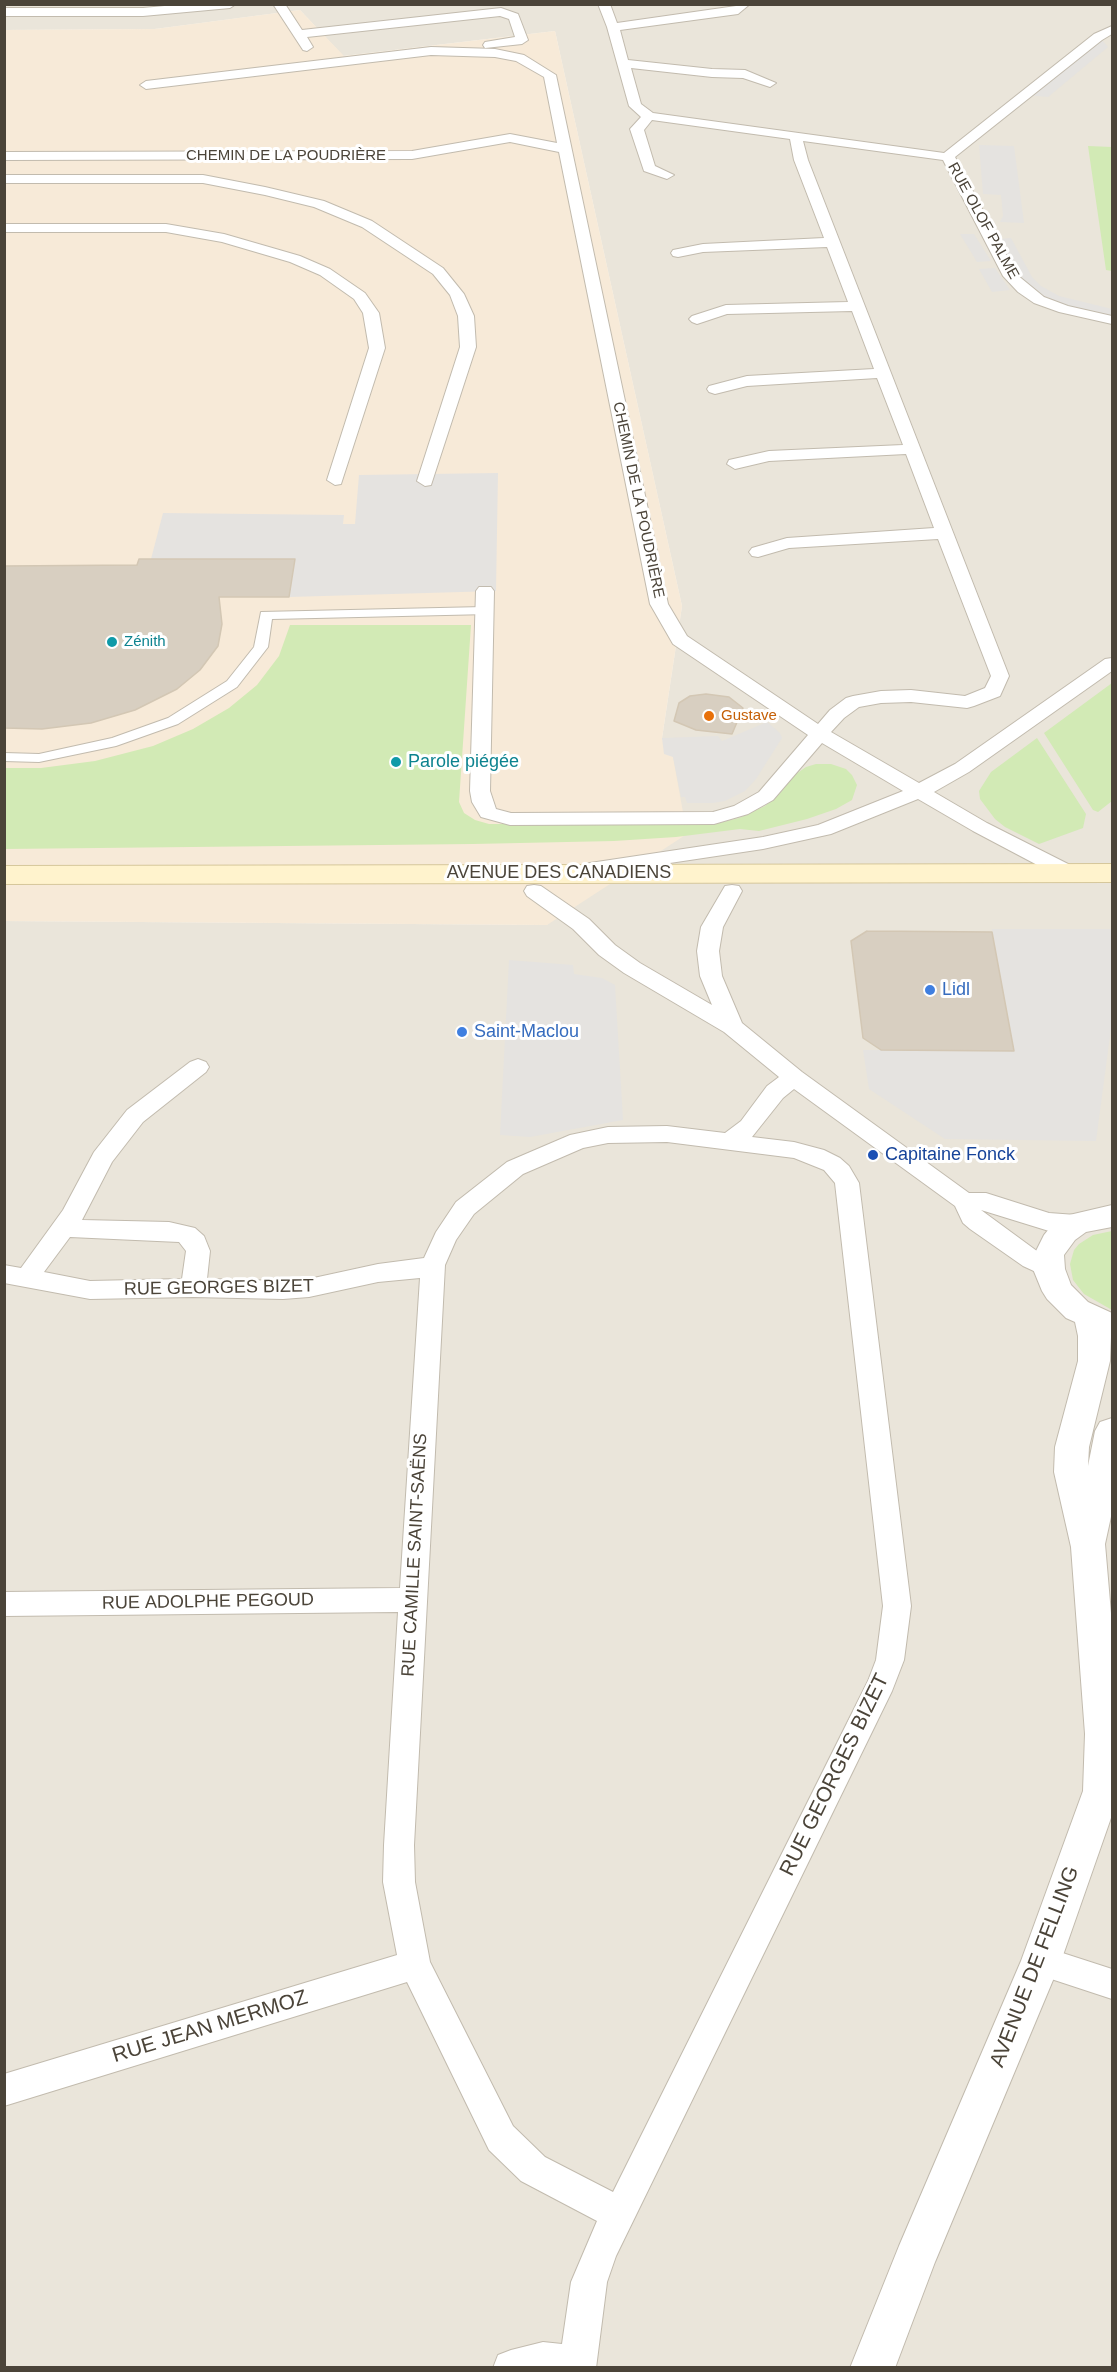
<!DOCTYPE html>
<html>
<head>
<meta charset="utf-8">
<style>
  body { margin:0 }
  #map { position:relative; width:1117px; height:2372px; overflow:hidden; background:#f6f3ec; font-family:Arial,sans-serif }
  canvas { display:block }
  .frame { position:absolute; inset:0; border:6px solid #4b4439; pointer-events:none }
</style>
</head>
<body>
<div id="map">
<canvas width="1117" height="2372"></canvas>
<div class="frame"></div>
</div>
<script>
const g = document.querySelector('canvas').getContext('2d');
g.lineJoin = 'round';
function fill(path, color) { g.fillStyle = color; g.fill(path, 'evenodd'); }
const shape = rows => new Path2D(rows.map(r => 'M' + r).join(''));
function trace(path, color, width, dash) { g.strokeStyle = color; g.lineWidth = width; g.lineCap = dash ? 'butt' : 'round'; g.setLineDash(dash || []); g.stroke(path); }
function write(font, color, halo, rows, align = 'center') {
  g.font = font + ' Arial,sans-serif'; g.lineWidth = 6; g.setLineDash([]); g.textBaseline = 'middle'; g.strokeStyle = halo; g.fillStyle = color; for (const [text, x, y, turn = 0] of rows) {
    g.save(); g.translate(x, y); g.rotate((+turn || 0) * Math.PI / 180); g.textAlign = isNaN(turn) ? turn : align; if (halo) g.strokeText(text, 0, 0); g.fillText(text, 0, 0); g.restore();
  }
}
fill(shape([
  [5,5,1112,5,1112,2367,5,2368,5,921,547,925,664,754,662,738,682,606,555,31,343,56,300,10,155,29,5,30]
]), '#eae5da');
fill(shape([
  [300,10,344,56,555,31,682,606,662,738,673,757,687,834,547,925,5,921,4,30,155,29]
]), '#f7ead8');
fill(shape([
  [1088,146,1112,147,1112,271,1106,270],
  [290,625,471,625,459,802,464,813,475,820,489,824,715,824,739,818,765,806,781,792,793,776,806,767,816,764,831,764,846,769,852,775,857,785,852,800,836,809,807,819,759,831,740,829,676,837,614,841,473,844,5,849,4,768,41,768,95,761,153,746,193,729,229,708,257,685,279,656],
  [1112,683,1112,801,1098,812,1093,810,1044,733],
  [1037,738,1086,814,1083,828,1039,844,1005,827,995,819,980,799,979,791,991,772],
  [1112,1231,1112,1310,1084,1294,1073,1280,1070,1264,1074,1250,1079,1244,1093,1235]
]), '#d2eab5');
fill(shape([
  [1095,39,1102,40,1108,47,1048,97,1024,95],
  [979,145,1014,146,1024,223,1000,222,1003,216,1001,195,983,194],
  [960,234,974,234,991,261,977,262],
  [1011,238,1032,277,1041,286,1059,296,1112,309,1112,316,1054,302,1028,289,1018,278,998,239],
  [995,268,1010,290,992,292,979,269],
  [498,473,496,591,289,597,295,559,151,559,163,513,344,515,343,524,355,524,359,475],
  [767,722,780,733,782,738,756,779,745,791,725,801,713,803,687,803,685,797,681,797,673,757,664,754,662,738,718,736,722,741],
  [992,929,1112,929,1112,1021,1096,1141,945,1139,869,1089,863,1050,1014,1051],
  [509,960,573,965,574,974,602,978,615,985,623,1120,530,1137,500,1135]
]), '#e5e3e0');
const building = shape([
  [139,559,295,559,289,597,219,597,222,624,218,646,200,670,177,689,135,710,91,723,42,729,4,728,4,566,137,565,139,559],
  [706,694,729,697,743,708,732,734,696,730,674,721,679,703,690,696,706,694],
  [867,931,992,932,1014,1051,881,1050,863,1038,851,941,867,931]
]);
fill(building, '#d8cfc1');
trace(building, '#d3c7b4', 1.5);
const pedestrian = shape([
  [484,607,489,608,491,611,489,614,272,619,268,647,237,687,178,724,116,746,39,762,4,761,4,753,39,754,112,738,168,718,227,681,254,647,261,612,484,607]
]);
const minor = shape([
  [186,4,236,4,230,8,143,16,4,16,4,8,143,8,186,4],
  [273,4,285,4,302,30,501,8,518,14,528,40,522,44,485,48,483,45,485,42,515,37,509,19,500,16,307,37,313,47,307,51,303,50,273,4],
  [598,4,610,4,617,23,750,4,738,14,620,30,628,60,712,69,745,70,776,83,770,87,743,78,712,77,631,68,641,104,653,113,944,153,1094,34,1112,26,1112,34,1102,40,955,157,1016,274,1044,297,1068,306,1112,316,1112,324,1059,312,1034,303,1018,292,1003,276,943,160,803,141,808,160,1009,676,1000,696,974,706,967,708,911,702,881,703,859,707,844,718,831,732,919,783,955,764,1105,659,1112,658,1112,671,969,772,934,792,987,823,1074,867,1077,872,1074,877,1067,878,1060,877,973,831,918,799,831,834,763,849,590,875,583,873,580,869,583,865,590,863,763,837,818,825,903,791,822,743,773,800,748,814,714,824,510,825,481,817,472,802,470,791,476,591,479,587,491,587,494,591,490,791,496,809,511,813,713,812,734,806,759,792,808,735,673,644,650,604,559,152,510,142,412,159,4,160,4,152,412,151,510,134,557,143,544,77,516,61,495,57,431,55,146,89,140,85,146,81,431,47,495,49,524,55,556,75,668,604,687,636,818,724,830,710,846,698,853,696,881,691,911,690,965,696,985,688,991,676,938,539,789,548,758,557,752,556,749,552,752,548,787,538,934,528,906,454,769,461,735,469,727,464,729,460,769,451,903,445,877,378,747,386,715,394,709,392,707,389,709,386,747,376,874,369,852,311,727,314,697,324,692,322,689,319,692,316,726,305,848,302,827,247,703,252,678,257,673,256,671,253,673,250,703,244,824,238,794,160,790,139,652,120,644,130,655,166,674,175,667,179,644,171,630,129,641,117,629,106,607,27,598,4],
  [4,175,203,175,265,187,324,201,372,221,443,268,464,294,474,316,476,347,431,485,425,486,417,481,460,347,458,316,450,295,433,274,362,227,314,207,265,195,203,183,4,183,4,175],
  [4,224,166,224,224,234,300,256,330,269,365,293,379,313,385,348,341,484,335,485,327,480,369,348,363,313,354,299,320,275,290,262,222,242,166,232,4,232,4,224],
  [534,885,541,886,589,919,615,945,640,963,712,1005,700,976,697,951,701,927,725,886,732,885,739,886,742,891,723,927,719,951,722,976,742,1023,802,1072,969,1193,986,1193,1049,1213,1076,1215,1085,1218,1088,1224,1085,1230,1076,1233,1049,1231,981,1210,1041,1254,1058,1263,1061,1269,1058,1275,1049,1278,1023,1266,970,1229,963,1223,955,1206,794,1089,783,1098,752,1137,794,1142,824,1150,840,1158,849,1166,859,1183,911,1606,904,1660,892,1691,616,2256,607,2282,596,2368,493,2368,498,2355,511,2350,543,2342,562,2344,571,2282,597,2221,521,2181,489,2150,407,1982,4,2106,4,2074,397,1955,383,1882,384,1845,398,1612,4,1616,4,1592,400,1588,420,1278,378,1282,309,1297,283,1299,193,1297,90,1299,4,1283,4,1265,21,1268,63,1210,94,1152,127,1110,190,1062,198,1059,206,1062,209,1067,206,1072,143,1122,112,1162,82,1220,169,1222,195,1228,204,1236,210,1251,207,1279,283,1281,309,1279,378,1264,424,1258,436,1232,456,1202,507,1162,570,1135,608,1127,667,1126,725,1133,741,1121,767,1086,779,1077,724,1032,624,973,599,955,573,929,527,896,524,891,527,886,534,885],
  [667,1142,794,1158,824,1170,835,1183,883,1606,876,1660,868,1681,613,2192,545,2157,513,2126,430,1962,415,1882,414,1845,445,1265,456,1240,474,1214,523,1174,583,1148,608,1143,667,1142],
  [70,1237,179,1242,186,1251,182,1279,90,1281,44,1272,70,1237],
  [1041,1946,1112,1969,1112,1999,1030,1972,1025,1961,1030,1950,1041,1946]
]);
const tertiary = shape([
  [1112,1205,1112,1227,1086,1232,1075,1240,1064,1255,1065,1269,1071,1285,1088,1302,1112,1313,1110,1361,1089,1447,1088,1466,1095,1431,1100,1422,1112,1418,1112,1512,1105,1544,1112,1625,1112,1815,1061,1961,935,2262,895,2368,850,2368,899,2246,1021,1961,1083,1791,1085,1734,1071,1547,1054,1472,1055,1447,1078,1361,1078,1336,1075,1322,1066,1318,1047,1299,1042,1291,1033,1269,1034,1255,1044,1235,1053,1224,1065,1216,1112,1205]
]);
const secondary = shape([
  [1112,864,1112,882,4,884,4,866,1112,864]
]);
trace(pedestrian, '#c2bbae', 2);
trace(minor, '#c2bbae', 2);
trace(tertiary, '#c2bbae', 2);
trace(secondary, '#d6c79b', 2);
fill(pedestrian, '#fff');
fill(minor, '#fff');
fill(tertiary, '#fff');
fill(secondary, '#fff3cd');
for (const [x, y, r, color] of [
  [112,642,6,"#0f9aa8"],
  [709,716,6,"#e8710a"],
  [396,762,6,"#0f9aa8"],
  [930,990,6,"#3f7fe0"],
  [462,1032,6,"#3f7fe0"],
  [873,1155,6,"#1a4fb4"]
]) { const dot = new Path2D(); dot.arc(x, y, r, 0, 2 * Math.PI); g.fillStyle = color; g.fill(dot); trace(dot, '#fff', 2); }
write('15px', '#4b4439', '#fff', [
  ["CHEMIN DE LA POUDRIÈRE",286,156],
  ["RUE OLOF PALME",983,221,61],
  ["CHEMIN DE LA POUDRIÈRE",638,500,78]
]);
write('15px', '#0d838f', '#fff', [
  ["Zénith",124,642]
], 'left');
write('15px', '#c56008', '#fff', [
  ["Gustave",721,716]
], 'left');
write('18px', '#0d838f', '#fff', [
  ["Parole piégée",408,762]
], 'left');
write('18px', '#4b4439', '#fff', [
  ["AVENUE DES CANADIENS",559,873],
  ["RUE GEORGES BIZET",219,1288,-1],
  ["RUE CAMILLE SAINT-SAËNS",415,1555,-87],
  ["RUE ADOLPHE PEGOUD",208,1602,-1]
]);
write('18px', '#366cbe', '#fff', [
  ["Lidl",942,990],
  ["Saint-Maclou",474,1032]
], 'left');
write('18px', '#164399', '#fff', [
  ["Capitaine Fonck",885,1155]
], 'left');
write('21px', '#4b4439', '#fff', [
  ["RUE GEORGES BIZET",835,1775,-64],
  ["AVENUE DE FELLING",1035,1967,-69],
  ["RUE JEAN MERMOZ",210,2027,-17]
]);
</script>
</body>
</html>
